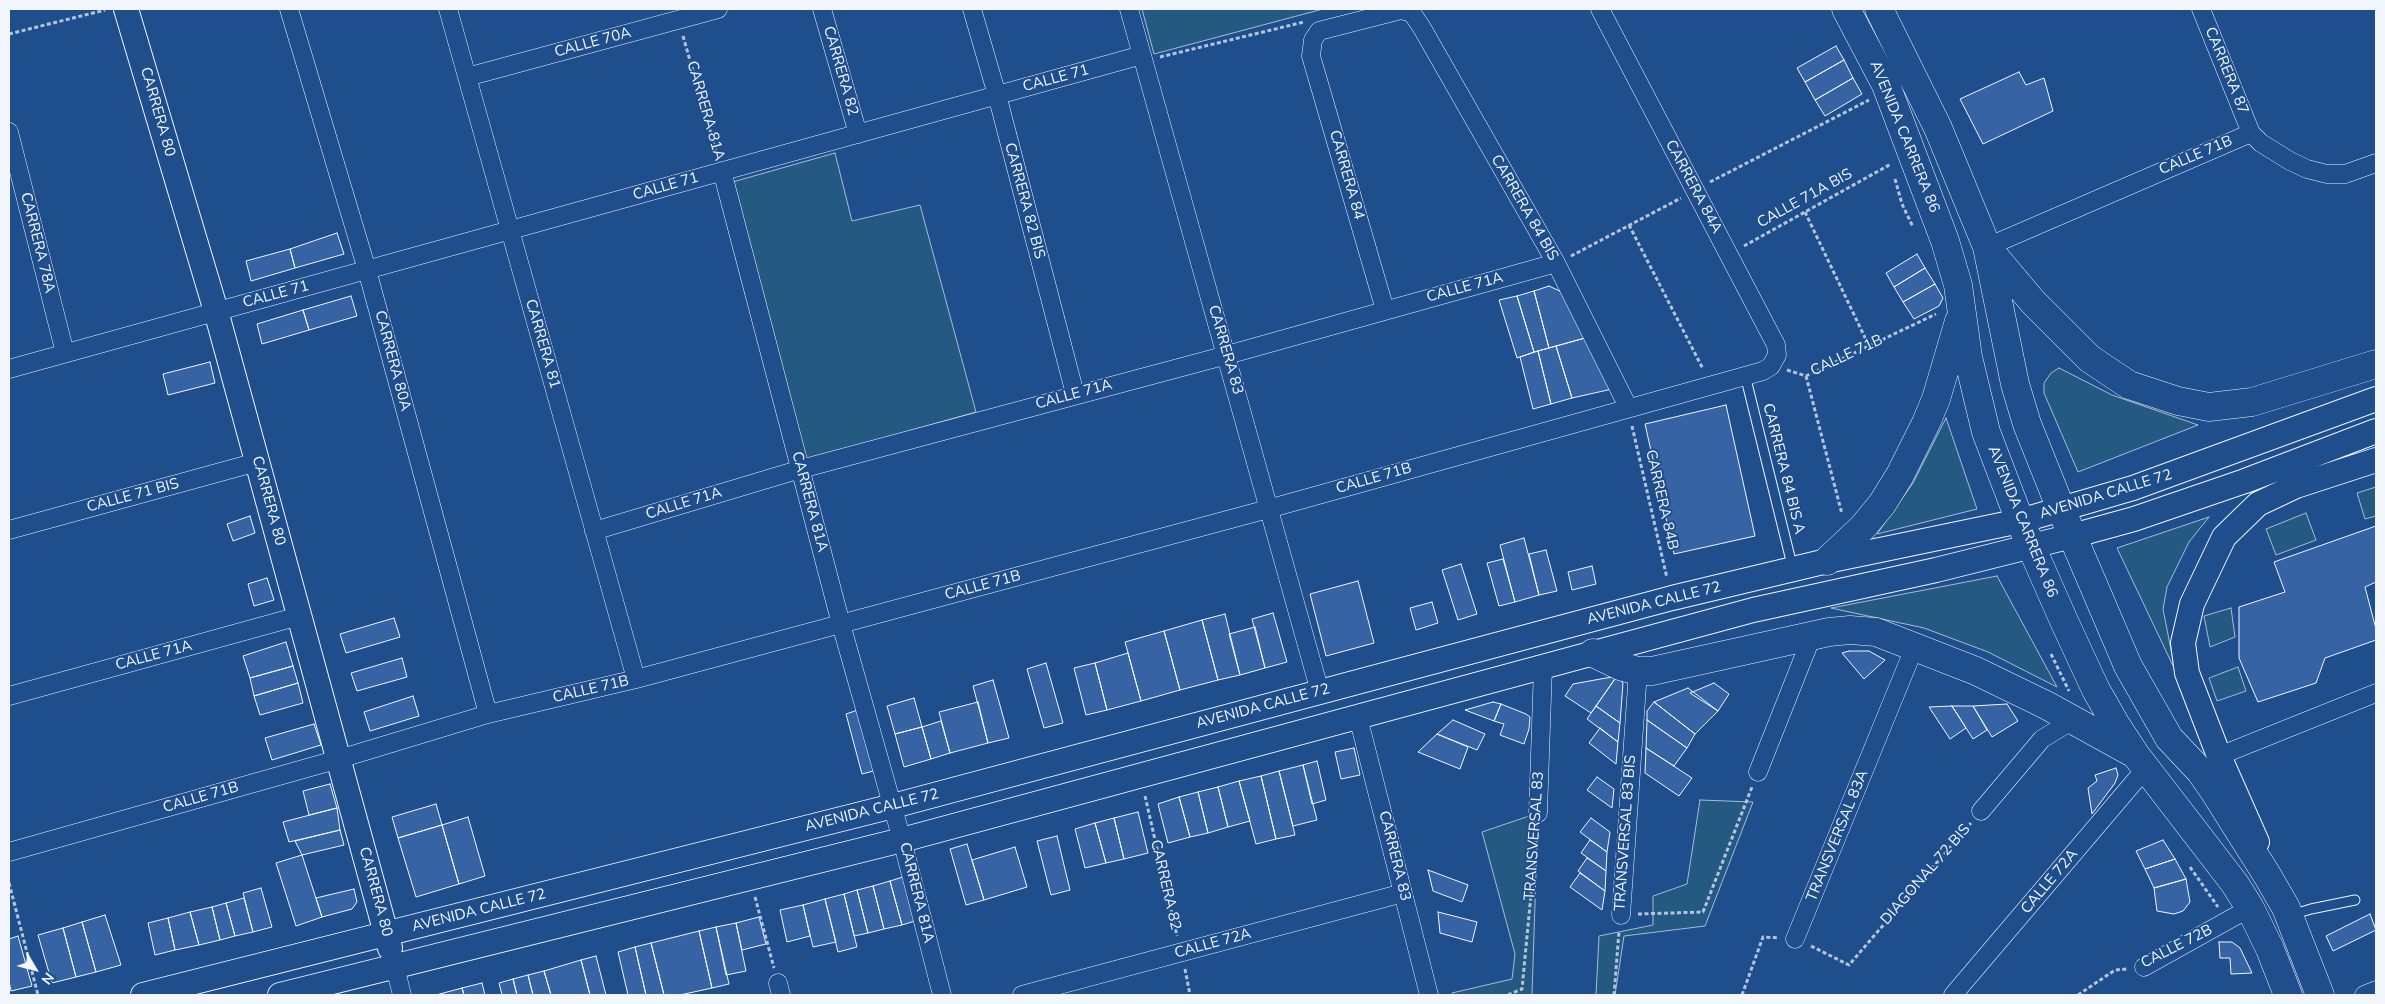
<!DOCTYPE html>
<html>
<head>
<meta charset="utf-8">
<style>
  body { margin:0 }
  #map { position:relative; width:2385px; height:1004px; overflow:hidden; background:#1f4e8c; font-family:"Nunito Sans",sans-serif }
  canvas { display:block }
  .frame { position:absolute; inset:0; border:10px solid #f2f6ff; pointer-events:none }
  .north { position:absolute; left:10px; top:944px; width:50px; height:50px; -webkit-text-stroke:4px #1f4e8c; paint-order:stroke; rotate:127deg; font-size:14px; font-weight:700; line-height:20px; text-align:center; color:#f2f6ff }
  .north::after { content:''; display:block; margin:auto; width:18px; height:22px; background:#f2f6ff; clip-path:polygon(50% 0,100% 100%,50% 72%,0 100%) }
</style>
</head>
<body>
<div id="map">
<canvas width="2385" height="1004"></canvas>
<div class="frame"></div>
<div class="north">N</div>
</div>
<script>
const g = document.querySelector('canvas').getContext('2d');
g.lineJoin = 'round';
function fill(path, color) { g.fillStyle = color; g.fill(path, 'evenodd'); }
const shape = rows => new Path2D(rows.map(r => 'M' + r).join(''));
function trace(path, color, width, dash) { g.strokeStyle = color; g.lineWidth = width; g.lineCap = dash ? 'butt' : 'round'; g.setLineDash(dash || []); g.stroke(path); }
function write(font, color, halo, rows, align = 'center') {
  g.font = font + ' "Nunito Sans",sans-serif'; g.lineWidth = 4; g.setLineDash([]); g.textBaseline = 'middle'; g.strokeStyle = halo; g.fillStyle = color; for (const [text, x, y, turn = 0] of rows) {
    g.save(); g.translate(x, y); g.rotate((+turn || 0) * Math.PI / 180); g.textAlign = isNaN(turn) ? turn : align; if (halo) g.strokeText(text, 0, 0); g.fillText(text, 0, 0); g.restore();
  }
}
const green = shape([
  [1142,9,1323,9,1154,54,1142,9],
  [835,153,852,221,920,205,976,412,805,460,729,183,835,153],
  [2059,368,2112,395,2198,425,2078,472,2044,393,2044,383,2051,373,2059,368],
  [1946,418,1977,509,1877,534,1913,483,1946,418],
  [2376,487,2376,516,2365,519,2357,493,2376,487],
  [2306,513,2316,540,2276,555,2266,529,2306,513],
  [2209,517,2189,542,2167,587,2163,609,2175,670,2117,548,2209,517],
  [1997,576,2057,687,1988,652,1924,628,1831,608,1997,576],
  [2231,608,2235,637,2210,647,2204,616,2231,608],
  [2238,667,2246,691,2217,701,2209,678,2238,667],
  [1700,800,1753,802,1705,926,1624,936,1615,995,1596,995,1599,936,1653,925,1653,896,1687,884,1700,800],
  [1538,813,1532,995,1453,995,1452,993,1512,979,1515,954,1482,832,1538,813]
]);
fill(green, '#245a82');
trace(green, '#a8bbd7', 1);
const building = shape([
  [1836,46,1844,60,1805,82,1797,68,1836,46],
  [1844,60,1853,78,1815,100,1805,82,1844,60],
  [2019,72,2026,85,2044,78,2053,111,1983,144,1960,99,2019,72],
  [1853,78,1862,94,1825,116,1815,100,1853,78],
  [337,233,344,254,295,268,290,249,337,233],
  [290,249,295,268,251,281,246,261,290,249],
  [1917,254,1925,268,1894,287,1886,273,1917,254],
  [1925,268,1935,284,1903,302,1894,287,1925,268],
  [1935,284,1943,298,1939,306,1914,319,1903,302,1935,284],
  [1549,286,1564,293,1585,338,1549,348,1534,291,1549,286],
  [1534,291,1549,348,1534,352,1517,296,1534,291],
  [351,296,357,316,309,330,303,310,351,296],
  [1517,296,1534,352,1517,358,1499,300,1517,296],
  [303,310,309,330,262,344,257,324,303,310],
  [1585,338,1612,389,1572,398,1556,346,1585,338],
  [1556,346,1572,398,1551,404,1538,351,1556,346],
  [1538,351,1551,404,1533,409,1520,357,1538,351],
  [210,362,215,383,168,395,163,374,210,362],
  [1726,405,1755,536,1674,554,1645,424,1726,405],
  [250,516,255,533,233,541,227,524,250,516],
  [2376,526,2376,582,2365,587,2376,629,2376,640,2325,658,2316,683,2258,702,2239,658,2239,607,2285,592,2274,562,2376,526],
  [1524,538,1539,595,1515,602,1500,545,1524,538],
  [1546,550,1557,591,1539,595,1529,554,1546,550],
  [1503,559,1515,602,1499,606,1487,563,1503,559],
  [1461,564,1477,614,1458,620,1442,570,1461,564],
  [1592,566,1596,584,1572,590,1568,572,1592,566],
  [267,578,274,600,254,606,248,584,267,578],
  [1358,581,1374,643,1326,656,1310,594,1358,581],
  [1432,602,1438,623,1416,630,1410,608,1432,602],
  [1273,613,1287,662,1265,668,1252,619,1273,613],
  [1225,614,1240,675,1218,680,1202,620,1225,614],
  [394,618,400,637,346,653,340,634,394,618],
  [1202,620,1218,680,1180,690,1164,631,1202,620],
  [1255,627,1265,668,1240,675,1229,634,1255,627],
  [1164,631,1180,690,1141,701,1125,642,1164,631],
  [286,642,293,666,250,678,243,656,286,642],
  [1849,651,1869,651,1885,660,1864,679,1842,653,1849,651],
  [1128,653,1141,701,1107,710,1095,663,1128,653],
  [402,658,407,677,357,691,351,673,402,658],
  [1046,663,1063,723,1044,728,1027,669,1046,663],
  [1095,663,1107,710,1086,715,1074,668,1095,663],
  [293,666,298,683,254,696,250,678,293,666],
  [1617,676,1591,713,1565,696,1573,684,1617,676],
  [1617,676,1623,683,1620,723,1596,706,1617,676],
  [993,680,1009,738,988,743,973,686,993,680],
  [298,683,303,703,260,715,254,696,298,683],
  [1714,683,1729,694,1718,711,1690,693,1714,683],
  [1688,688,1718,711,1695,734,1654,702,1688,688],
  [413,696,419,716,370,731,364,712,413,696],
  [914,698,922,727,895,734,887,706,914,698],
  [978,702,988,743,950,753,939,712,978,702],
  [1493,702,1501,704,1494,721,1465,710,1493,702],
  [1654,702,1695,734,1687,748,1647,720,1647,711,1654,702],
  [1501,704,1526,714,1530,717,1529,729,1524,744,1500,735,1504,724,1494,721,1501,704],
  [2007,704,2018,721,1992,737,1973,706,2007,704],
  [1596,706,1620,723,1618,742,1587,719,1596,706],
  [1952,706,1966,728,1950,739,1929,707,1952,706],
  [1952,706,1973,706,1987,730,1973,739,1952,706],
  [864,708,881,769,862,774,846,714,864,708],
  [1453,720,1485,734,1477,750,1437,734,1453,720],
  [1647,720,1687,748,1674,766,1646,748,1647,720],
  [941,721,950,753,931,759,922,727,941,721],
  [314,724,321,745,272,760,265,738,314,724],
  [922,727,931,759,904,767,895,734,922,727],
  [1600,728,1618,742,1616,764,1589,743,1600,728],
  [1437,734,1468,747,1460,769,1418,752,1437,734],
  [1354,748,1360,775,1341,779,1335,752,1354,748],
  [1646,748,1692,778,1679,796,1645,773,1646,748],
  [1317,761,1326,800,1312,804,1303,765,1317,761],
  [1303,765,1317,820,1293,826,1279,771,1303,765],
  [2116,768,2118,775,2115,783,2092,814,2088,788,2097,781,2095,775,2116,768],
  [1279,771,1295,835,1276,839,1261,776,1279,771],
  [1261,776,1276,839,1256,844,1239,781,1261,776],
  [1597,777,1614,789,1612,808,1587,790,1597,777],
  [1239,781,1250,821,1228,827,1218,787,1239,781],
  [330,784,337,808,309,815,303,791,330,784],
  [1218,787,1228,827,1208,833,1198,792,1218,787],
  [1198,792,1208,833,1190,837,1179,797,1198,792],
  [1179,797,1190,837,1168,843,1158,804,1179,797],
  [436,804,442,825,398,838,392,817,436,804],
  [337,808,340,830,289,842,283,822,337,808],
  [1138,812,1148,853,1124,859,1114,818,1138,812],
  [468,817,485,876,459,884,442,825,468,817],
  [1114,818,1124,859,1106,863,1095,823,1114,818],
  [1591,818,1610,832,1607,852,1580,832,1591,818],
  [1095,823,1106,863,1085,868,1075,829,1095,823],
  [442,825,459,884,416,897,398,838,442,825],
  [340,830,344,845,302,855,295,841,340,830],
  [1057,836,1070,890,1051,895,1037,841,1057,836],
  [1590,840,1607,852,1606,871,1581,853,1590,840],
  [2163,840,2175,859,2145,869,2136,851,2163,840],
  [967,844,984,900,966,905,950,849,967,844],
  [1015,847,1027,887,984,900,972,860,1015,847],
  [302,855,322,917,296,926,276,863,302,855],
  [1587,858,1606,871,1605,891,1578,871,1587,858],
  [2175,859,2186,879,2154,888,2145,869,2175,859],
  [1428,870,1468,885,1462,902,1433,891,1428,870],
  [1580,873,1605,891,1602,910,1570,887,1580,873],
  [906,876,918,920,902,925,890,881,906,876],
  [2186,879,2190,902,2183,911,2174,914,2157,911,2154,888,2186,879],
  [890,881,902,925,884,929,873,886,890,881],
  [873,886,884,929,868,933,857,890,873,886],
  [261,888,272,927,253,932,243,893,261,888],
  [354,889,357,902,352,909,322,917,316,898,354,889],
  [857,890,868,933,854,936,844,894,857,890],
  [844,894,857,947,838,952,825,899,844,894],
  [244,898,253,932,235,936,226,903,244,898],
  [825,899,836,942,813,947,803,905,825,899],
  [226,903,235,936,220,940,212,907,226,903],
  [803,905,810,936,787,942,780,910,803,905],
  [212,907,220,940,199,945,190,912,212,907],
  [190,912,199,945,175,950,168,918,190,912],
  [1438,912,1477,922,1472,942,1440,933,1438,912],
  [2370,914,2376,930,2333,951,2326,936,2370,914],
  [105,915,121,965,96,972,82,922,105,915],
  [759,917,766,944,742,950,736,923,759,917],
  [168,918,175,950,155,955,148,923,168,918],
  [82,922,96,972,76,977,63,928,82,922],
  [736,923,746,971,726,975,716,927,736,923],
  [716,927,729,984,712,988,699,931,716,927],
  [63,928,76,977,52,983,38,935,63,928],
  [699,931,712,988,680,995,664,995,651,943,699,931],
  [18,936,32,986,11,991,9,981,9,939,18,936],
  [2219,942,2232,942,2240,948,2252,973,2231,974,2230,958,2220,958,2219,942],
  [651,943,664,995,646,995,635,947,651,943],
  [635,947,646,995,628,995,618,952,635,947],
  [596,956,606,995,590,995,581,960,596,956],
  [581,960,590,995,551,995,544,971,581,960],
  [544,971,551,995,533,995,528,975,544,971],
  [528,975,533,995,517,995,513,979,528,975],
  [513,979,517,995,502,995,499,983,513,979],
  [482,983,485,995,464,995,462,988,482,983],
  [462,988,464,995,436,995,462,988]
]);
fill(building, '#3563a3');
trace(building, '#f2f6ff', 1);
const lane = shape([
  [1745,375,1793,569],
  [2291,915,2311,909,2355,900]
]);
const street = shape([
  [289,9,367,270,488,714],
  [448,9,636,679],
  [822,9,858,134],
  [972,9,997,95,1075,394],
  [1129,9,1320,692],
  [2201,9,2251,133,2261,143,2290,161,2307,169,2327,174,2345,174,2376,163],
  [467,77,718,9],
  [9,132,65,353],
  [722,171,841,624,902,840,942,995],
  [1987,247,2251,133],
  [1385,310,1311,56,1313,40,1319,31,1401,10,1412,13,1422,28,1556,263,1628,407],
  [9,369,1142,55],
  [9,530,257,462],
  [594,531,801,469,1227,355,1556,263],
  [9,696,299,616],
  [1358,717,1429,995],
  [2219,756,2376,693],
  [1758,772,1812,636],
  [1981,811,2042,739,2073,720],
  [1538,813,1543,667],
  [9,852,339,759,488,714,636,679,1268,509,1763,371,1771,366,1777,355,1776,345,1600,9],
  [1621,915,1638,671],
  [1795,939,1915,646],
  [395,967,402,995],
  [2144,967,2250,908],
  [778,983,781,995],
  [1022,995,1403,893],
  [1953,995,2146,768],
  [2364,995,2376,990]
]);
const secondary = shape([
  [126,9,216,311,390,948],
  [2257,842,2219,756,2187,673,2183,643,2192,604,2224,537,2258,504,2296,486,2376,460],
  [143,995,893,806,1672,598,1827,561,2020,521,2133,488,2376,399],
  [280,995,902,840,1753,610,1936,570,2072,536,2134,519,2245,481,2376,431]
]);
const primary = shape([
  [1846,9,1886,85,1945,241,1958,285,1968,357,1986,432,2020,521,2064,621,2096,690,2116,725,2135,754,2235,884,2250,908,2270,949,2288,995],
  [1879,9,1938,128,1987,247,2015,384,2027,424,2061,509,2128,666,2169,738,2200,771,2214,791,2267,875,2286,908,2320,995],
  [1990,251,2033,302,2090,359,2129,385,2178,401,2209,407,2252,402,2376,364],
  [1827,561,1863,527,1882,504,1900,475,1926,423,1936,399,1959,321],
  [1593,653,1620,666,1638,671,1652,671,1829,632,1850,630,1876,632,1976,671,2046,705,2131,752]
]);
trace(lane, '#f2f6ff', 11);
trace(street, '#f2f6ff', 19);
trace(secondary, '#f2f6ff', 26);
trace(primary, '#f2f6ff', 29);
trace(shape([
  [9,34,105,10],
  [683,36,717,155],
  [1160,57,1304,22],
  [1895,179,1902,204,1913,227],
  [1710,182,1869,100],
  [1805,212,1869,346],
  [1629,225,1703,369],
  [1744,246,1891,164],
  [1571,256,1681,198],
  [1787,370,1806,376,1936,314],
  [1806,376,1842,514],
  [1632,426,1667,578],
  [2051,654,2069,691],
  [1145,796,1177,936],
  [2190,867,2218,907],
  [9,883,38,995],
  [755,897,774,968],
  [1638,914,1703,912,1752,787],
  [1811,946,1849,965,1971,823],
  [1185,969,1190,995],
  [1508,995,1522,989,1537,831],
  [1614,995,1619,931],
  [1742,995,1763,937,1779,938],
  [2078,995,2115,970,2127,969]
]), '#b3c4dc', 3, [4, 2.5]);
trace(lane, '#1f4e8c', 9);
trace(street, '#1f4e8c', 18);
trace(secondary, '#1f4e8c', 24);
trace(primary, '#1f4e8c', 28);
write('15px', '#f2f6ff', '#1f4e8c', [
  ["CALLE 70A",593,43,-15],
  ["CARRERA 82",840,71,74],
  ["CARRERA 87",2226,71,68],
  ["CALLE 71",1056,79,-15],
  ["CARRERA 81A",705,111,74],
  ["CARRERA 80",157,112,74],
  ["AVENIDA CARRERA 86",1904,137,68],
  ["CALLE 71B",2196,156,-23],
  ["CARRERA 84",1346,175,74],
  ["CALLE 71",666,187,-16],
  ["CARRERA 84A",1693,187,62],
  ["CALLE 71A BIS",1805,199,-29],
  ["CARRERA 82 BIS",1024,201,75],
  ["CARRERA 84 BIS",1524,208,60],
  ["CARRERA 78A",37,243,76],
  ["CALLE 71A",1465,288,-15],
  ["CALLE 71",276,295,-15],
  ["CARRERA 81",542,344,74],
  ["CARRERA 83",1225,350,74],
  ["CALLE 71B",1847,356,-25],
  ["CARRERA 80A",392,361,75],
  ["CALLE 71A",1074,395,-15],
  ["CARRERA 84 BIS A",1783,469,76],
  ["CALLE 71B",1374,479,-16],
  ["AVENIDA CALLE 72",2106,495,-17],
  ["CALLE 71 BIS",133,496,-15],
  ["CARRERA 84B",1661,500,77],
  ["CARRERA 80",268,501,75],
  ["CARRERA 81A",809,502,75],
  ["CALLE 71A",684,504,-17],
  ["AVENIDA CARRERA 86",2022,522,68],
  ["CALLE 71B",983,586,-15],
  ["AVENIDA CALLE 72",1654,604,-14],
  ["CALLE 71A",154,656,-15],
  ["CALLE 71B",591,690,-13],
  ["AVENIDA CALLE 72",1263,707,-15],
  ["CALLE 71B",201,798,-16],
  ["AVENIDA CALLE 72",872,811,-14],
  ["TRANSVERSAL 83 BIS",1626,833,-86],
  ["TRANSVERSAL 83",1535,836,-86],
  ["TRANSVERSAL 83A",1838,836,-68],
  ["CARRERA 83",1394,856,76],
  ["DIAGONAL 72 BIS",1926,875,-49],
  ["CALLE 72A",2050,882,-50],
  ["CARRERA 82",1165,885,77],
  ["CARRERA 80",375,892,75],
  ["CARRERA 81A",916,893,76],
  ["AVENIDA CALLE 72",479,911,-14],
  ["CALLE 72A",1213,944,-15],
  ["CALLE 72B",2177,947,-27]
]);
</script>
</body>
</html>
